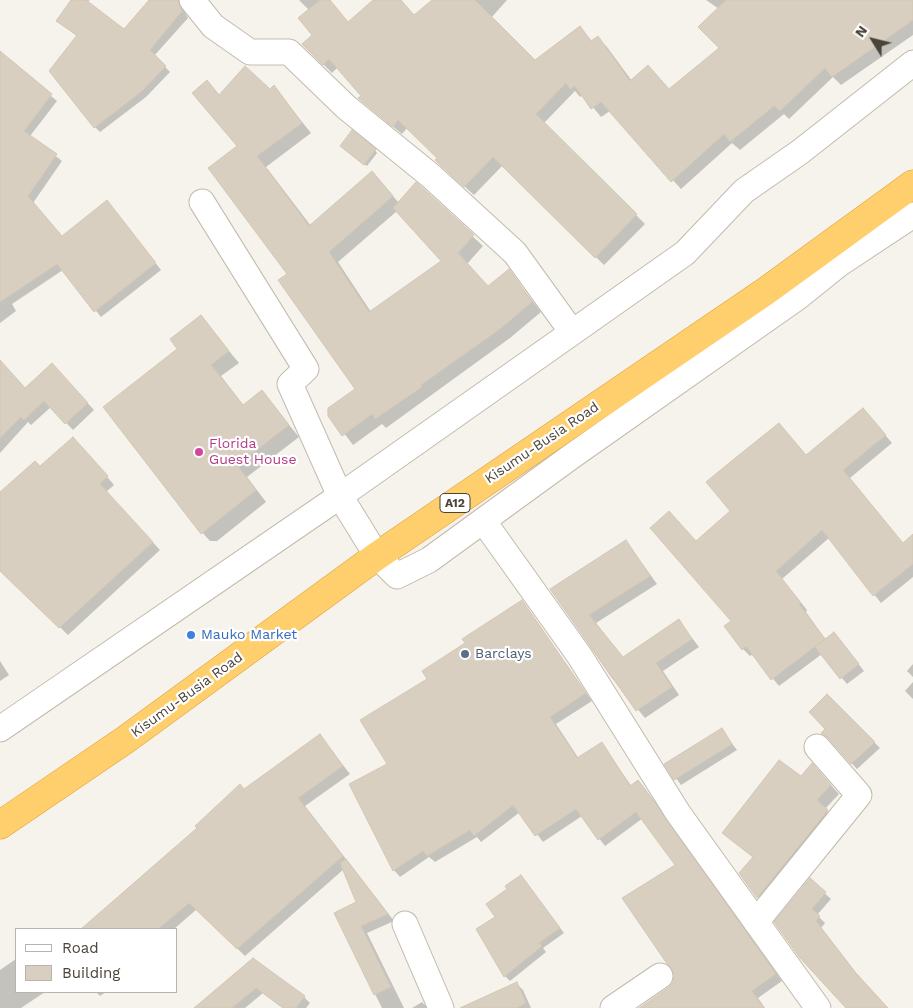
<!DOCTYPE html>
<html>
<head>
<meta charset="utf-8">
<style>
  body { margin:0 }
  #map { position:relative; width:913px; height:1008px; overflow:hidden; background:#f6f3ec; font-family:"Work Sans",sans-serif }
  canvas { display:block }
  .legend { position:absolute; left:15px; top:928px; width:162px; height:65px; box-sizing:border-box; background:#fff; border:1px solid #b7b4b0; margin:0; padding:6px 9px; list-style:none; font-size:15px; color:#4b4439 }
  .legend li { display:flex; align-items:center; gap:10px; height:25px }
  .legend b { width:25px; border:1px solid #b7b4b0 }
  .north { position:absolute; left:848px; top:15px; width:50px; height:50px; -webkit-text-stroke:4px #fff; paint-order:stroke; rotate:306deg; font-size:14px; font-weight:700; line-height:20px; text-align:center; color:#4b4439 }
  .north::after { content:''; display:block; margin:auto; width:18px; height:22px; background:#4b4439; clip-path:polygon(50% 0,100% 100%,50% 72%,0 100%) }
</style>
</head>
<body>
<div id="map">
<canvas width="913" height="1008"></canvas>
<ul class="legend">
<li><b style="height:6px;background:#fff"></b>Road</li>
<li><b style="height:14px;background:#d8cfc1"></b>Building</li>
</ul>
<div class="north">N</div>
</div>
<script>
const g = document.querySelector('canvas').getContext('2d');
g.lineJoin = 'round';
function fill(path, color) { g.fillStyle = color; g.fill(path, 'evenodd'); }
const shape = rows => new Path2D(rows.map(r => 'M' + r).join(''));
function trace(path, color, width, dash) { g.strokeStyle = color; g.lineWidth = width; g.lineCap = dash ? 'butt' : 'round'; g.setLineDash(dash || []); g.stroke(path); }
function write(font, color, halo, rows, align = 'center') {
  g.font = font + ' "Work Sans",sans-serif'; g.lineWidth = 4.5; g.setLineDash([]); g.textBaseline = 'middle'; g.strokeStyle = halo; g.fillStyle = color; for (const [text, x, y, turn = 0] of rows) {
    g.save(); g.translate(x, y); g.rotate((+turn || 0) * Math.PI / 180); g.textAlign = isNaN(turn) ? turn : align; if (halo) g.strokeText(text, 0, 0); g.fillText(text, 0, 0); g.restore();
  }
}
fill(shape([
  [73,0,90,0,87,2,124,31,166,0,181,0,183,9,188,18,154,56,170,72,146,97,100,132,95,127,77,36,63,26],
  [299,0,329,0,349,23,375,0,400,0,414,16,434,0,507,0,491,18,535,61,580,28,593,42,598,38,607,47,632,81,669,90,721,48,719,9,706,0,913,0,913,35,841,85,833,77,789,119,784,114,740,150,732,143,681,189,610,111,601,117,583,95,580,97,575,91,544,123,645,224,604,265,503,165,474,195,445,169,439,158,408,127,402,134,369,107,360,98,363,96,338,67,332,73,316,57,309,10],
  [0,53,57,101,30,136,62,161,33,203,62,237,113,208,161,270,101,317,63,270,12,304,16,311,0,323],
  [207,82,220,96,270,90,274,87,311,133,266,167,311,226,382,183,399,203,416,184,483,246,467,264,489,288,509,271,541,312,510,338,386,428,382,424,353,445,327,411,356,389,288,275,239,147],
  [397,211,443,261,371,312,338,262],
  [344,149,375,150,377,153,367,166],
  [201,317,239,363,221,376,244,406,262,392,299,437,247,477,266,502,217,541,210,541,199,529,179,349],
  [0,361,26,389,59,372,94,410,73,430,51,407,31,425,28,422,0,453],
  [863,409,892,443,850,478,903,544,913,536,913,577,881,603,829,538,782,579,807,610,806,612,826,640,840,640,864,671,847,684,822,654,779,686,753,654,750,656,743,649,733,621,697,542,732,511,779,425,807,456],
  [81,446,114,485,106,492,160,550,68,635,0,569,0,494],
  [626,541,657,584,596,623,623,658,679,621,699,647,663,671,679,695,645,718,611,677,552,590],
  [522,602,592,701,556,724,579,759,602,744,632,787,638,782,645,789,782,981,758,998,765,1008,641,1008,669,989,674,982,677,865,643,818,605,846,582,816,543,842,520,812,481,842,477,837,435,862,429,857,400,877,394,870,388,765,429,679,466,643],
  [0,661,9,675,0,681],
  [913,664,913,677,907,671],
  [913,682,913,699,905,691],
  [827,696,880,748,857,769,823,733,827,729],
  [721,729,737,750,681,785,666,764],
  [320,736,350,774,305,806,394,921,367,933,404,1008,382,1008,335,914,358,902,344,869,245,956,197,909,174,929,83,929,244,791],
  [821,774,839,794,825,809,836,820,766,906,741,874,754,858,723,833,801,778],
  [521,876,564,933,543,948,546,952,510,981,505,976,509,889],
  [810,880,831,899,817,915,825,923,821,928,861,979,887,1008,848,1008,802,956],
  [16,959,16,992,45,992,21,1008,0,1008,0,970],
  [253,960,304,997,310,1003,306,1008,283,1008,263,993,245,1008,196,1008],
  [516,983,523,990,531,1008,475,1008],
  [96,992,106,992,100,996],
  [422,1002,428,1008,412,1008]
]), '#0003');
const building = shape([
  [71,0,86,0,124,29,149,0,178,0,182,11,150,50,166,66,141,92,94,128,49,71,77,35,56,21,71,0],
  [320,0,330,0,348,22,373,0,401,0,414,15,432,0,475,0,535,60,580,26,591,41,598,36,630,81,648,65,669,89,719,48,698,27,726,0,913,0,913,20,832,77,825,68,780,111,774,106,730,142,724,134,671,182,601,102,591,109,575,86,570,89,566,83,536,114,637,214,595,258,493,157,464,187,435,160,437,158,398,120,393,127,358,98,361,96,329,59,323,65,302,44,312,35,298,18,320,0],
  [0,51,52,94,24,131,57,154,28,196,62,236,107,200,156,263,94,312,57,264,0,302,0,51],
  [245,66,270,89,274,85,302,123,257,156,309,226,372,171,393,196,329,252,369,312,441,261,393,208,416,182,474,235,458,253,488,286,509,269,532,302,500,329,421,385,422,387,375,419,372,414,342,436,328,416,328,408,355,389,278,280,287,274,208,168,237,146,192,93,207,80,219,95,245,66],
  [352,130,376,149,364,165,340,146,352,130],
  [201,315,229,351,211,365,243,405,262,390,289,425,237,465,256,490,201,534,103,407,177,349,170,339,201,315],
  [0,360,25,388,52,363,88,403,65,424,44,401,24,420,21,417,0,438,0,360],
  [863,408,886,435,843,470,903,543,913,534,913,564,873,596,822,530,776,571,801,603,799,604,825,639,771,680,746,646,742,650,724,626,731,621,650,528,669,511,696,541,730,511,706,482,734,459,779,423,806,455,863,408],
  [73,437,108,476,100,484,153,542,59,628,0,571,0,492,35,461,40,466,73,437],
  [626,540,650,576,589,615,623,657,679,619,692,639,656,663,672,687,636,711,550,589,626,540],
  [522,600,586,693,550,717,577,758,602,742,630,786,638,780,654,801,776,974,752,991,764,1008,639,1008,668,988,673,982,674,974,622,898,675,865,636,812,598,840,576,809,535,836,513,805,474,836,470,830,427,856,423,851,393,871,349,784,387,764,360,720,427,679,422,671,465,643,462,639,522,600],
  [834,632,859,664,840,679,815,647,834,632],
  [827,694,875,742,851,764,828,738,821,733,825,729,809,712,827,694],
  [722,728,732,744,674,780,664,764,722,728],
  [320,734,343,766,298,798,343,856,237,949,189,903,158,929,81,929,197,828,195,826,240,784,244,789,320,734],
  [779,760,801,776,812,763,831,785,817,800,828,810,757,898,739,873,753,857,722,833,779,760],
  [346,859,388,914,361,926,391,987,374,995,334,913,356,902,340,863,346,859],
  [521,875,560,928,539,943,542,946,504,977,476,929,495,917,486,904,507,889,505,886,521,875],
  [810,878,826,892,812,909,820,916,816,921,855,972,888,1008,846,1008,800,958,774,922,810,878],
  [253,958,305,996,296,1008,283,1008,256,988,232,1008,194,1008,253,958],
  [517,982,526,1003,516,1008,460,1008,517,982]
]);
fill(building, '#d8cfc1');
trace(building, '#d3c7b4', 1);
const minor = shape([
  [192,0,213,26,250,52,289,52,346,107,431,176,515,253,572,332],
  [913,63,800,152,744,191,685,253,340,496,377,556,397,576,429,560,572,456,798,297,839,264,913,215],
  [484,522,579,655,678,813,818,1008],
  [0,729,340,496,290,384,306,369,202,202],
  [756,922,859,795,817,747],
  [405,924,441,1008],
  [613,1008,660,976]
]);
const highway = shape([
  [0,825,125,740,377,556,766,291,913,184]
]);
trace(minor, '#c2bbae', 27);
trace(highway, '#e0a43c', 29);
trace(minor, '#fff', 25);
trace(highway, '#ffcf6e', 28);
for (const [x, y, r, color] of [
  [199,452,5,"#d1479c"],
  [191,635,5,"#3f7fe0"],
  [465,654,5,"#5c6f8a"]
]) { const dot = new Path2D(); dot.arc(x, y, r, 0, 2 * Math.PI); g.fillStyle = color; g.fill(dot); trace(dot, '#fff', 2); }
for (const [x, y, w] of [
  [455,503,30]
]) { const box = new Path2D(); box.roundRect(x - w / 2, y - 9.5, w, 19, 4); g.fillStyle = '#fff'; g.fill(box); trace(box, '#4b4439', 1); }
write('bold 12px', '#4b4439', null, [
  ["A12",455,503]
]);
write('14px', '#4b4439', '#fff', [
  ["Kisumu-Busia Road",542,443,-34],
  ["Kisumu-Busia Road",187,695,-36]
]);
write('14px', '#b23c85', '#fff', [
  ["Florida",209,444],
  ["Guest House",209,460]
], 'left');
write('14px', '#366cbe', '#fff', [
  ["Mauko Market",201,635]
], 'left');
write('14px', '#4e5e75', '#fff', [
  ["Barclays",475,654]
], 'left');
</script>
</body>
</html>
